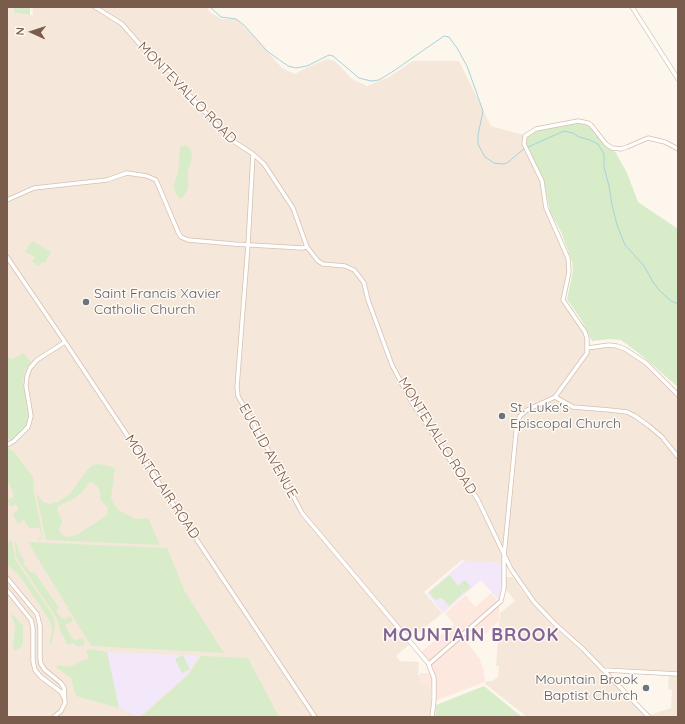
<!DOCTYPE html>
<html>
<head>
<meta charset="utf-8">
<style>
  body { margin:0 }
  #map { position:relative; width:685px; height:724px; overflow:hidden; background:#fdf6ec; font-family:Quicksand,sans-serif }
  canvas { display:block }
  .frame { position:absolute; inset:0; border:8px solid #7a5c4d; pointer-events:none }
  .north { position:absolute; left:12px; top:12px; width:40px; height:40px; -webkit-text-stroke:3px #fffaf3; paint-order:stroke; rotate:273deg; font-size:11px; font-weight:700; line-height:16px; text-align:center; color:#7a5c4d }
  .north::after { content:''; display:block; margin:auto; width:14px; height:18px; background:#7a5c4d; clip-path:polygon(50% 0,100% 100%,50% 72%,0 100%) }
</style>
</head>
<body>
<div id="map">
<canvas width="685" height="724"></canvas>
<div class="frame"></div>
<div class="north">N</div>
</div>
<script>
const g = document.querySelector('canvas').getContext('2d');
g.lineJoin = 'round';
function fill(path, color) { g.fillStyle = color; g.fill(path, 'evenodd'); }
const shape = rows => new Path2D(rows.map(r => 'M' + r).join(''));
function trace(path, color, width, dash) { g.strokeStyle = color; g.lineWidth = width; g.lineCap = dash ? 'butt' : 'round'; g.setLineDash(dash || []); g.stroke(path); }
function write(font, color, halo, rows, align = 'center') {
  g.font = font + ' Quicksand,sans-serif'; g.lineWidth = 3; g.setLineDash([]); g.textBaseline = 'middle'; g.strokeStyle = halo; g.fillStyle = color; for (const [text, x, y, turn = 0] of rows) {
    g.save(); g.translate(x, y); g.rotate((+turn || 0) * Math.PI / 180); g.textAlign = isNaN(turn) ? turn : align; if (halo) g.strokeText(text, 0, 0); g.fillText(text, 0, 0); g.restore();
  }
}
fill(shape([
  [7,7,14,7,14,13,30,15,33,15,32,7,66,8,67,7,206,7,211,13,222,19,236,19,252,34,282,68,295,74,310,66,327,59,335,61,352,79,367,86,389,77,413,61,459,61,491,126,527,136,525,144,540,174,547,208,570,266,564,300,586,331,589,348,609,344,638,356,678,394,678,672,603,667,541,608,519,579,507,557,503,558,503,563,469,562,462,560,424,592,442,613,408,642,410,644,396,656,400,661,419,662,418,675,420,675,420,681,431,686,431,712,429,717,7,717],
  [506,577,513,577,526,596,550,623,587,656,647,717,527,717,485,684,485,682,487,681,492,681,498,677,499,666,496,666,500,613,515,601,505,588],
  [669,675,678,676,678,717,652,717,650,715,671,708,672,690,668,689]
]), '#f5e8da');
fill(shape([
  [491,593,499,603,499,621,482,637,473,627,462,636,479,658,483,667,485,682,437,700,434,700,434,689,420,681,420,673,432,673,420,653,454,624,445,613,466,595,475,607]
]), '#fde8e0');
fill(shape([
  [464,561,503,563,500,599,499,601,481,580,443,613,427,593],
  [107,652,199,656,187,675,139,717,119,708]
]), '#f3e8fa');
fill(shape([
  [14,7,30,7,30,15,14,13],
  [579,122,588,125,608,147,616,153,627,173,638,202,678,229,678,387,641,355,621,340,610,339,592,341,582,321,567,299,573,271,572,261,561,232,550,211,545,186,536,165,526,144,526,140,528,135,537,131],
  [186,145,191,150,192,157,188,171,188,189,183,197,179,199,173,187,178,173,180,147],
  [32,241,51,252,45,263,42,262,39,266,32,262,35,257,25,252],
  [23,353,31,362,25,369,23,381,28,415,26,426,22,432,11,441,7,437,7,357,12,359],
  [9,448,14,452,33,477,34,492,43,539,38,540,39,538,42,537,39,528,29,528,24,520,18,524,13,514,19,509,16,505,10,506,7,500,14,497,12,490,7,480,7,449],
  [97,464,105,465,115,468,111,498,117,509,135,519,148,518,160,545,46,540,36,493,43,502,50,504,58,502,70,494,87,470,91,466],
  [92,482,97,486,100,491,100,499,108,508,107,515,77,535,67,537,62,535,59,530,62,521,57,510,58,506,75,498,84,490,88,483],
  [7,541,12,541,15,559,54,617,55,627,51,645,49,644,52,630,51,624,47,616,19,575,7,565],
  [15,542,16,542,19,552,25,561,23,563,30,572,35,573,59,608,56,610,59,616,64,619,70,616,73,621,65,625,72,638,76,640,83,638,85,642,84,645,78,647,73,643,68,645,60,631,58,620,16,557],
  [28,542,167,548,185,592,224,653,91,646],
  [450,575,458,586,465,580,471,587,464,593,459,587,463,593,449,606,442,598,435,600,429,592],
  [11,615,13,615,23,626,23,643,21,647,16,650,14,650,13,647,15,625],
  [89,649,107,652,119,708,76,696,71,678,56,667,58,665,69,667,89,658,86,651],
  [183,655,190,669,182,673,175,659],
  [201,656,248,658,279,717,141,717,188,675],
  [484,686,522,717,435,717,436,705]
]), '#d8ecc9');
trace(shape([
  [210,7,221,17,236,19,244,25,267,51,288,66,296,68,307,66,329,55,333,56,359,78,371,81,379,80,392,72,444,36,449,37,457,48,467,66,483,111,478,135,478,144,485,157,494,163,502,164,507,163,525,148],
  [528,147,564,131,573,133,579,137,590,140,598,144,604,154,604,167,609,186,612,205,617,225,625,245,644,266,653,282,659,290,671,301,678,304]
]), '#a5d3da', 1);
const secondary = shape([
  [95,7,122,24,149,55,171,72,191,97,230,139,253,154,264,164,293,208,307,247,318,261,323,264,345,266,354,270,359,276,364,283,368,300,392,365,411,401,450,460,469,486,478,500,511,569,534,602,554,623,582,648,649,717],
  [632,7,678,79],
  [253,154,248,245,237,387,238,396,280,471,302,513,428,663,434,678,434,700,432,717],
  [7,200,34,188,107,180,127,173,147,176,156,180,178,232,181,237,188,240,234,244,302,248,307,247],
  [7,257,65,342,315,717],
  [587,348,609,345,617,346,625,349,646,363,678,395],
  [555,397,573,407,609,410,627,412,635,416,649,426,662,437,678,457],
  [7,445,14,441,28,427,31,416,26,386,27,376,30,368,37,360,65,342],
  [7,578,37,614,40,626,40,658,41,664,45,670,61,683,64,688,65,703,61,711,54,717],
  [7,590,31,620,33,629,33,661,35,670,41,677,61,692,64,698],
  [429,664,501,601,504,588,504,556,517,423,520,416,527,410,555,397,587,353,587,338,585,332,563,300,569,272,568,258,546,208,542,181,524,144,525,136,536,129,578,121,588,123,591,125,606,144,612,148,621,149,627,147,648,138,665,142,678,149],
  [604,670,678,674]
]);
trace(secondary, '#d6c0b0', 5);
trace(secondary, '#fff', 3.5);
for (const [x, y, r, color] of [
  [86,302,4,"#6b7280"],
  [502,416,4,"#6b7280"],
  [646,688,4,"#6b7280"]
]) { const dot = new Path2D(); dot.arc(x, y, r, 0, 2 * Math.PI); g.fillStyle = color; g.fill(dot); trace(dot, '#fffaf3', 1.5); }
write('14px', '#7a5c4d', '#fffaf3', [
  ["MONTEVALLO ROAD",187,93,46],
  ["MONTEVALLO ROAD",437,436,58],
  ["EUCLID AVENUE",268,451,61],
  ["MONTCLAIR ROAD",162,487,56]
]);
write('14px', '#5b616d', '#fffaf3', [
  ["Saint Francis Xavier",94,294],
  ["Catholic Church",94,310],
  ["St. Luke's",510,408],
  ["Episcopal Church",510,424],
  ["Mountain Brook",638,680,"right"],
  ["Baptist Church",638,696,"right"]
], 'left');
g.letterSpacing = '1px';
write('bold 18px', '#846695', '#fffaf3', [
  ["MOUNTAIN BROOK",471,636]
]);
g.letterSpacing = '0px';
</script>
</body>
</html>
